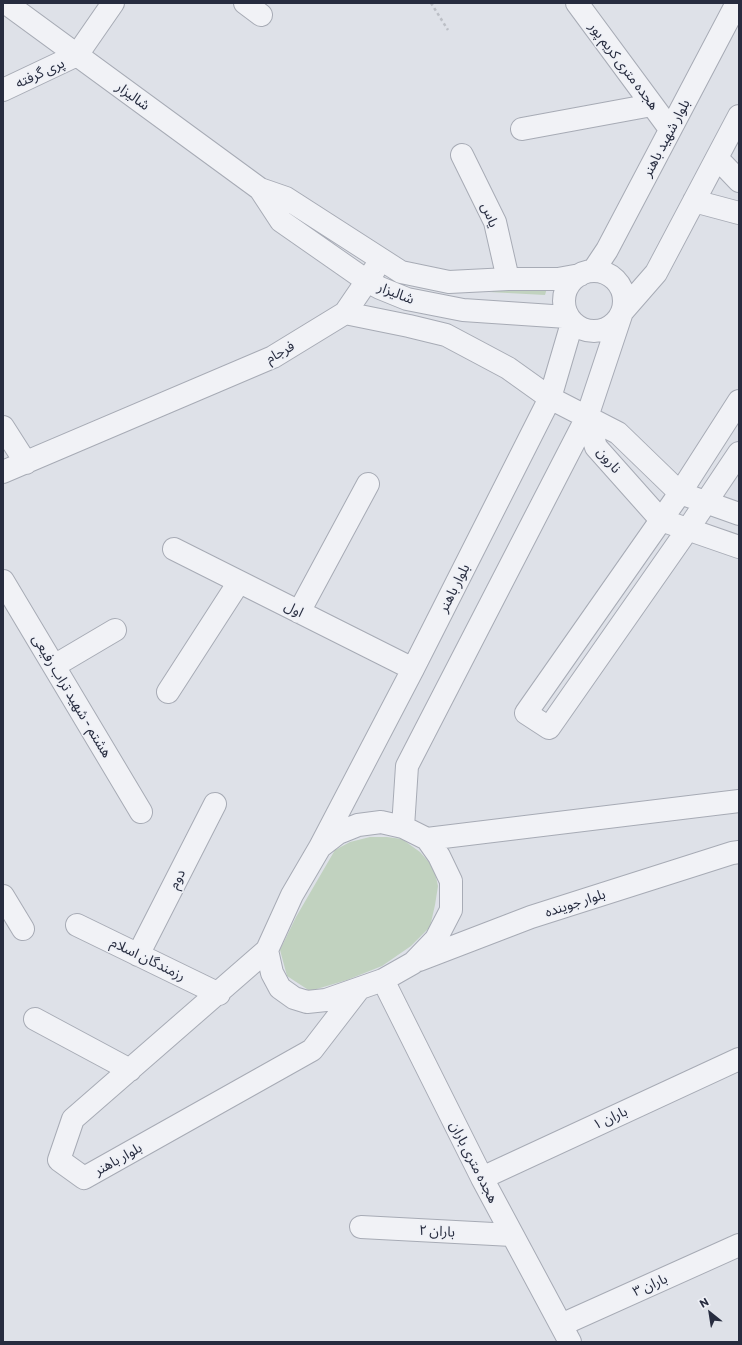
<!DOCTYPE html>
<html>
<head>
<meta charset="utf-8">
<style>
  body { margin:0 }
  #map { position:relative; width:742px; height:1345px; overflow:hidden; background:#dee1e8; font-family:Commissioner,sans-serif }
  canvas { display:block }
  .frame { position:absolute; inset:0; border:4px solid #272c3f; pointer-events:none }
  .north { position:absolute; left:690px; top:1293px; width:40px; height:40px; -webkit-text-stroke:3px #eef0f6; paint-order:stroke; rotate:330deg; font-size:11px; font-weight:700; line-height:16px; text-align:center; color:#272c3f }
  .north::after { content:''; display:block; margin:auto; width:14px; height:18px; background:#272c3f; clip-path:polygon(50% 0,100% 100%,50% 72%,0 100%) }
</style>
</head>
<body>
<div id="map">
<canvas width="742" height="1345"></canvas>
<div class="frame"></div>
<div class="north">N</div>
</div>
<script>
const g = document.querySelector('canvas').getContext('2d');
g.lineJoin = 'round';
function fill(path, color) { g.fillStyle = color; g.fill(path, 'evenodd'); }
const shape = rows => new Path2D(rows.map(r => 'M' + r).join(''));
function trace(path, color, width, dash) { g.strokeStyle = color; g.lineWidth = width; g.lineCap = dash ? 'butt' : 'round'; g.setLineDash(dash || []); g.stroke(path); }
function write(font, color, halo, rows, align = 'center') {
  g.font = font + ' Commissioner,"Noto Sans Arabic",sans-serif'; g.lineWidth = 3; g.setLineDash([]); g.textBaseline = 'middle'; g.strokeStyle = halo; g.fillStyle = color; for (const [text, x, y, turn = 0] of rows) {
    g.save(); g.translate(x, y); g.rotate((+turn || 0) * Math.PI / 180); g.textAlign = isNaN(turn) ? turn : align; if (halo) g.strokeText(text, 0, 0); g.fillText(text, 0, 0); g.restore();
  }
}
fill(shape([
  [550,278,545,295,489,292],
  [370,837,387,837,402,839,420,852,434,868,438,886,435,905,430,927,411,946,382,966,347,980,310,991,287,976,280,950,296,917,335,850,350,842]
]), '#c1d2bf');
const minor = shape([
  [6,3,260,189,286,198,401,272,449,282,508,279,558,279,580,275],
  [245,3,261,15],
  [577,3,670,129],
  [3,90,77,55,113,3],
  [522,129,652,105],
  [462,155,495,222,508,279],
  [717,158,739,181],
  [260,189,281,221,367,281,380,288,407,299,463,310,567,317],
  [694,201,739,213],
  [593,271,607,250,737,3],
  '564 301a30 30 0 1 1 60 0a30 30 0 1 1-60 0Z',
  [345,313,375,269],
  [739,401,680,493,526,713,549,728,688,529,739,453],
  [587,417,596,447,661,520,739,547],
  [3,427,26,463],
  [3,472,273,357,345,313,409,326,446,335,478,352,508,368,550,398,618,433,680,493,739,514],
  [174,549,413,669],
  [3,581,141,812],
  [299,612,368,484],
  [54,666,115,630],
  [168,692,239,582],
  [381,822,403,827,427,839,439,856,451,881,451,910,436,939,413,963,383,980,326,1000,307,1002,294,998,280,988,272,973,267,950,292,895,320,847,338,833,358,825,381,822],
  [403,827,407,766,587,417,622,312,656,273,739,116],
  [427,839,739,801],
  [320,847,413,669,550,398,572,323],
  [3,896,23,929],
  [77,925,219,994],
  [267,950,73,1119,59,1160,84,1178,312,1050,359,989],
  [138,955,215,804],
  [419,960,531,917,732,853,739,852],
  [383,980,482,1178,570,1342],
  [35,1019,130,1070],
  [482,1178,739,1059],
  [361,1227,512,1235],
  [561,1325,739,1245]
]);
trace(minor, '#a7abb5', 24);
trace(shape([
  [431,3,448,30]
]), '#bcbfc6', 2.5, [3, 3]);
trace(minor, '#f1f2f6', 22);
write('14px', '#272c3f', '#eef0f6', [
  ["هجده متری کریم پور",624,66,53],
  ["پری گرفته",40,73,-25],
  ["شالیزار",133,96,36],
  ["بلوار شهید باهنر",666,138,-62],
  ["یاس",490,215,68],
  ["شالیزار",396,293,21],
  ["فرجام",280,352,-29],
  ["نارون",609,460,50],
  ["بلوار باهنر",454,588,-63],
  ["اول",294,609,27],
  ["هشتم - شهید تراب رفیعی",72,696,59],
  ["دوم",177,879,-63],
  ["بلوار جوینده",575,903,-18],
  ["رزمندگان اسلام",148,959,26],
  ["باران ۱",610,1118,-25],
  ["بلوار باهنر",118,1159,-29],
  ["هجده متری باران",474,1162,63],
  ["باران ۲",437,1231,3],
  ["باران ۳",650,1285,-24]
]);
</script>
</body>
</html>
